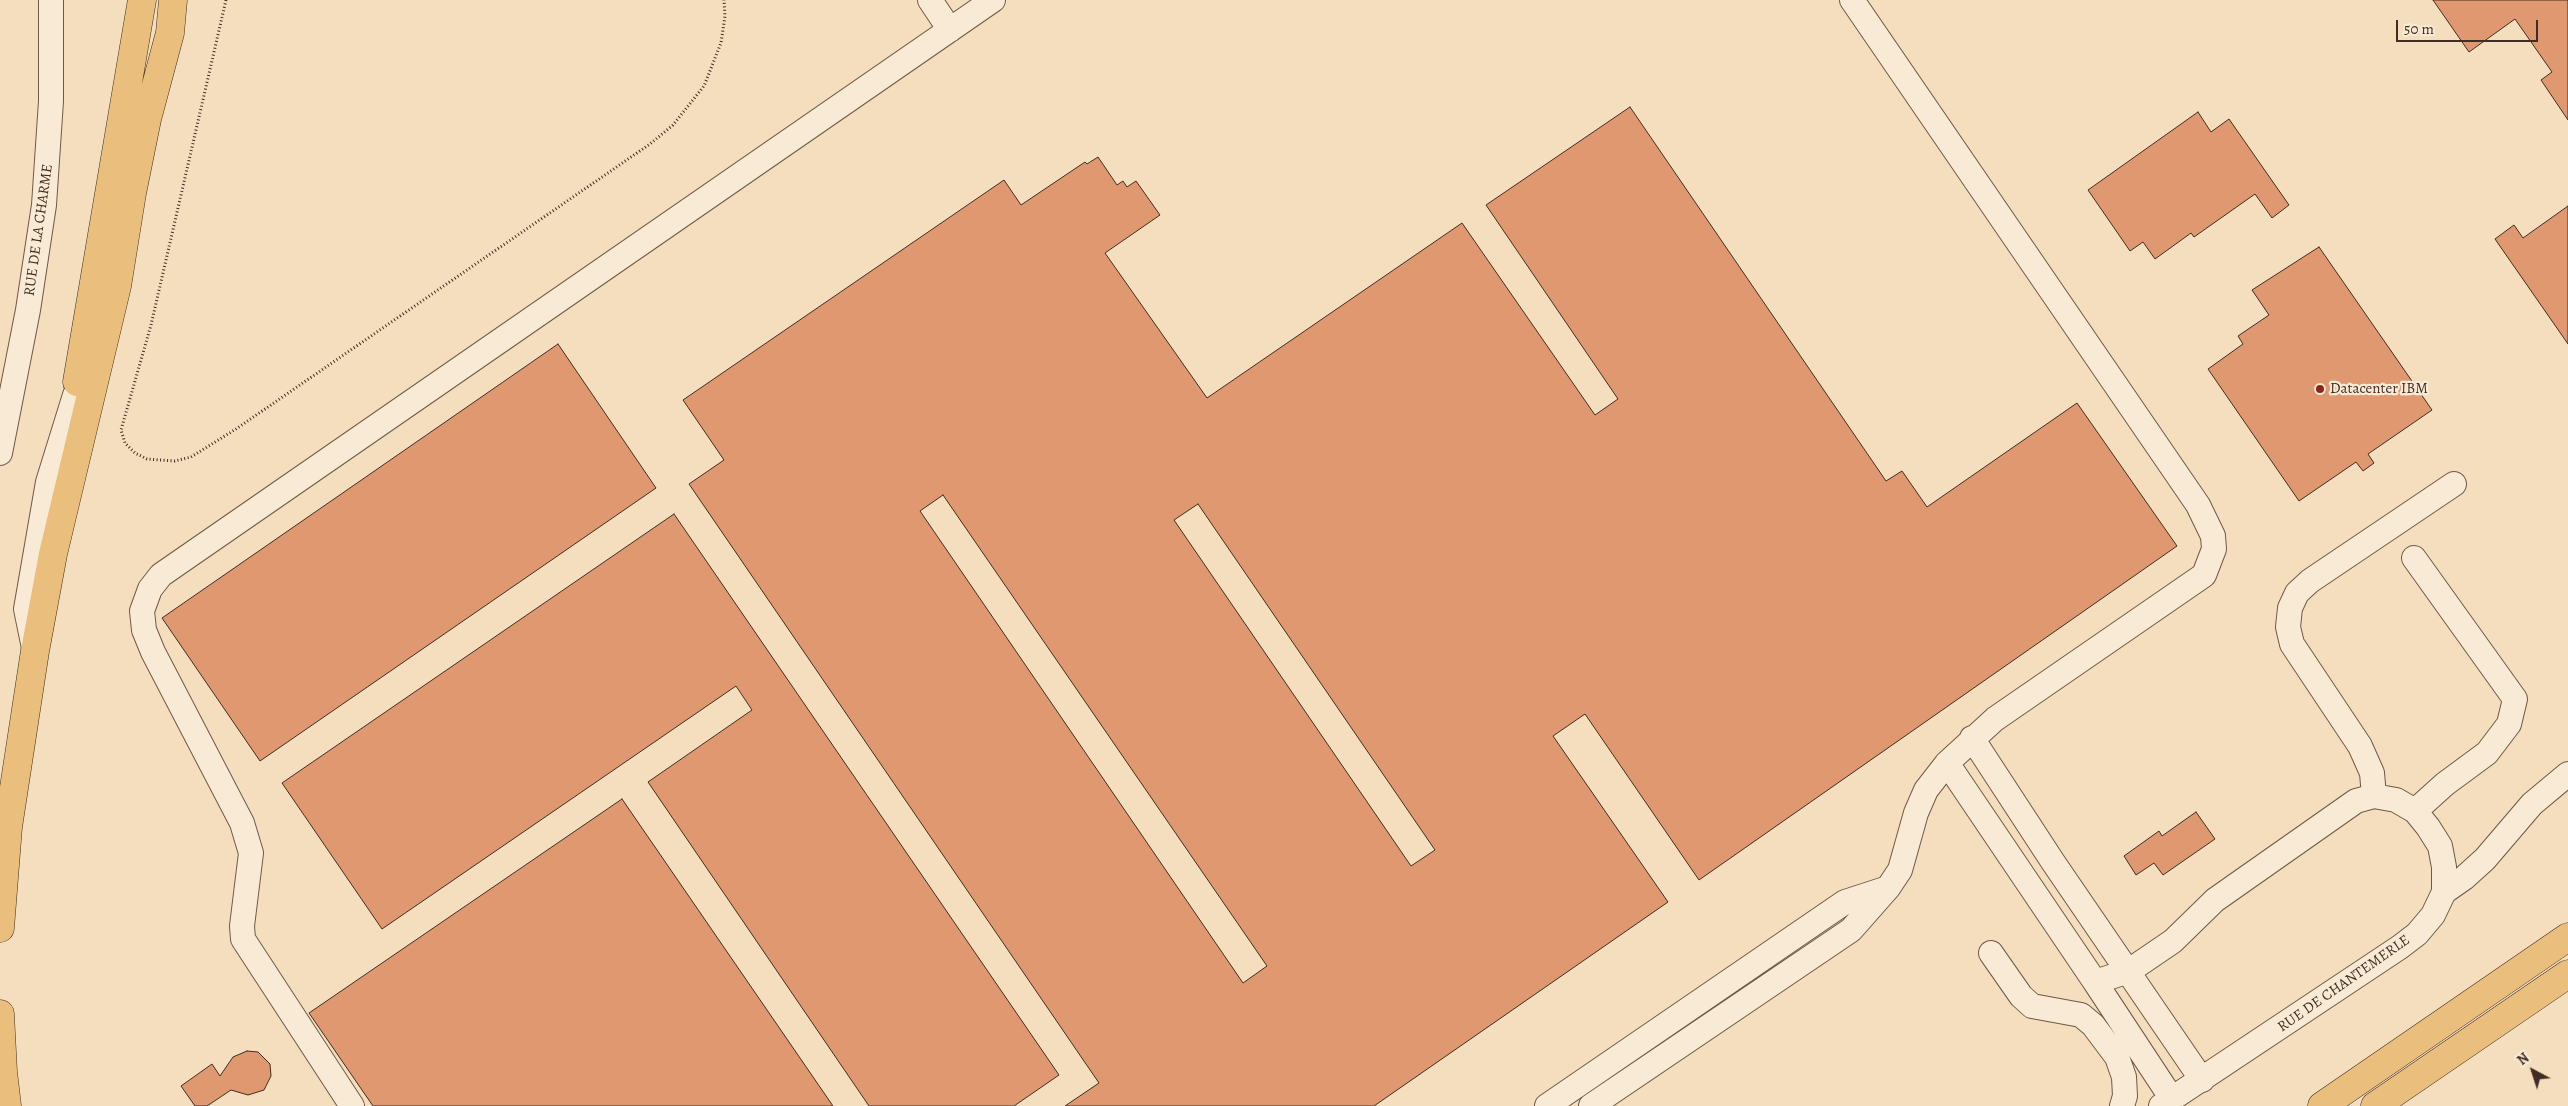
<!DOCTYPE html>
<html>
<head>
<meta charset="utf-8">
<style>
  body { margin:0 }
  #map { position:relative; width:2568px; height:1106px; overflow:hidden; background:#f5debd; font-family:Alegreya,serif }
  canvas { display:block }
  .north { position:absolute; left:2508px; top:1046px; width:50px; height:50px; -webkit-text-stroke:4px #f8ead4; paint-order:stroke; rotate:320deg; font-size:14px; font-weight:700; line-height:20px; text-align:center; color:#412d21 }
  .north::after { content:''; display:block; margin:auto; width:18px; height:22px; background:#412d21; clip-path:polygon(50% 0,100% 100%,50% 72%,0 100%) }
  .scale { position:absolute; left:2396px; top:20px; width:142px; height:22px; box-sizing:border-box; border:2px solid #412d21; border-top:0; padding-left:6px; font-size:15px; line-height:18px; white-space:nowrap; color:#412d21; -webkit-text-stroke:4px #f8ead4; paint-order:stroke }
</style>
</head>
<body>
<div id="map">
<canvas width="2568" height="1106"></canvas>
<div class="north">N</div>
<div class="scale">50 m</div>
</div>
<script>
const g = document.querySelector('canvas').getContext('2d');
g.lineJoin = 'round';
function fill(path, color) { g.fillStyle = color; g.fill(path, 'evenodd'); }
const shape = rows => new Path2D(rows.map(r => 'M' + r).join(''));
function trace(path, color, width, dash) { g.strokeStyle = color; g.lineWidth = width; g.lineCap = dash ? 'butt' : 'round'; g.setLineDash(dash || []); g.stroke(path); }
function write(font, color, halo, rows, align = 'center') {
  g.font = font + ' Alegreya,serif'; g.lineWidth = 4.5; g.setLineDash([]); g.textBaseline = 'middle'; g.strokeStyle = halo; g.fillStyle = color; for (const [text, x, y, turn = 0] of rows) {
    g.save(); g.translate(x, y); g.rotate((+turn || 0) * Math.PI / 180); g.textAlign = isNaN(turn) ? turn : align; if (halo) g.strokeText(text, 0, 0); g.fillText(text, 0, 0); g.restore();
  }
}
const building = shape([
  [2433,0,2568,0,2568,120,2541,80,2552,72,2515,19,2469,52,2433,0],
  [1630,107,1886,481,1902,471,1927,507,2077,403,2177,546,1699,880,1585,714,1553,736,1668,902,1374,1106,1065,1106,1099,1083,689,484,724,460,683,400,1004,180,1021,205,1085,162,1087,164,1098,157,1117,185,1123,181,1127,187,1136,181,1160,215,1105,253,1207,398,1462,223,1595,415,1618,399,1486,205,1630,107],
  [943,495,1267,966,1243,983,920,511,943,495],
  [1198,504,1435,850,1411,866,1174,520,1198,504],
  [2198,112,2211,132,2229,119,2289,205,2272,218,2255,194,2194,237,2191,233,2155,259,2143,242,2130,251,2088,190,2198,112],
  [2568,206,2568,344,2495,239,2514,225,2523,238,2568,206],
  [2319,247,2432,410,2368,454,2374,463,2363,471,2356,462,2299,501,2208,369,2243,344,2238,336,2269,315,2252,290,2319,247],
  [558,344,656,488,260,761,162,618,558,344],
  [674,514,1059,1075,1014,1106,869,1106,648,782,752,710,736,686,382,929,282,783,674,514],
  [622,799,833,1106,373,1106,309,1013,622,799],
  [2196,812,2215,839,2163,875,2154,863,2136,875,2124,856,2159,831,2162,836,2196,812],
  [247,1051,258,1052,270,1064,271,1076,264,1090,248,1095,231,1090,207,1106,195,1106,181,1086,212,1064,220,1076,233,1057,247,1051]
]);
fill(building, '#e09871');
trace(building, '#412d21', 1);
const minor = shape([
  [930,0,950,30],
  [0,453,28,310,44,205,51,101,51,0],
  [2414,558,2515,699,2509,724,2487,753,2445,784,2415,811],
  [34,648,26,609,48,482,75,395],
  [1972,738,2053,862,2202,1080],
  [1947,763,2095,982],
  [2374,796,2372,773,2360,746,2292,644,2288,627,2290,608,2297,593,2310,581,2454,484],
  [1991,953,2021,996,2032,1006,2081,1015,2093,1025,2117,1057,2124,1077,2125,1096,2122,1106],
  [2172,1099,2095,982,2129,971,2173,941,2215,900,2356,801,2374,796,2396,800,2415,811,2428,827,2440,846,2444,867,2444,892],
  [352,1106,243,939,242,926,251,853,242,823,153,652,144,630,142,611,150,589,161,575,993,0],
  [1547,1106,1845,902,1888,888],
  [1591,1106,1851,930,1888,888,1900,870,1916,813,1926,790,1947,763,1995,719,2204,575,2214,549,2213,536,2198,505,1852,0],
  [2161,1106,2400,947,2417,934,2433,915,2444,892,2464,878,2485,859,2532,804,2568,774]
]);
const major = shape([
  [77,382,142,0],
  [0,928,8,827,35,651,53,554,117,286,132,193,147,119,170,33,173,0],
  [0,1014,3,1072,7,1106]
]);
const highway = shape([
  [2322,1106,2568,937],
  [2375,1106,2568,974]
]);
trace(minor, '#6e5948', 26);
trace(major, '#412d21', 29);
trace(highway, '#412d21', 29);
trace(shape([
  [226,0,151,325,121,430,125,443,135,453,147,459,175,461,191,457,236,429,650,144,673,125,704,86,721,43,725,16,724,0]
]), '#412d21', 3, [1, 2.5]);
trace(minor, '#f8ead4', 24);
trace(major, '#eabf7e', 28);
trace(highway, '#eabf7e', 28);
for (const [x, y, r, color] of [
  [2320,389,5,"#8f2418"]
]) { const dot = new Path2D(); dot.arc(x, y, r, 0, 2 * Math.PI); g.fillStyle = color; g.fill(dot); trace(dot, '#f8ead4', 2); }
write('15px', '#412d21', '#f8ead4', [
  ["RUE DE LA CHARME",39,230,-82],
  ["RUE DE CHANTEMERLE",2344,984,-35]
]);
write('15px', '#412d21', '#f8ead4', [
  ["Datacenter IBM",2330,389]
], 'left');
</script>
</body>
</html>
